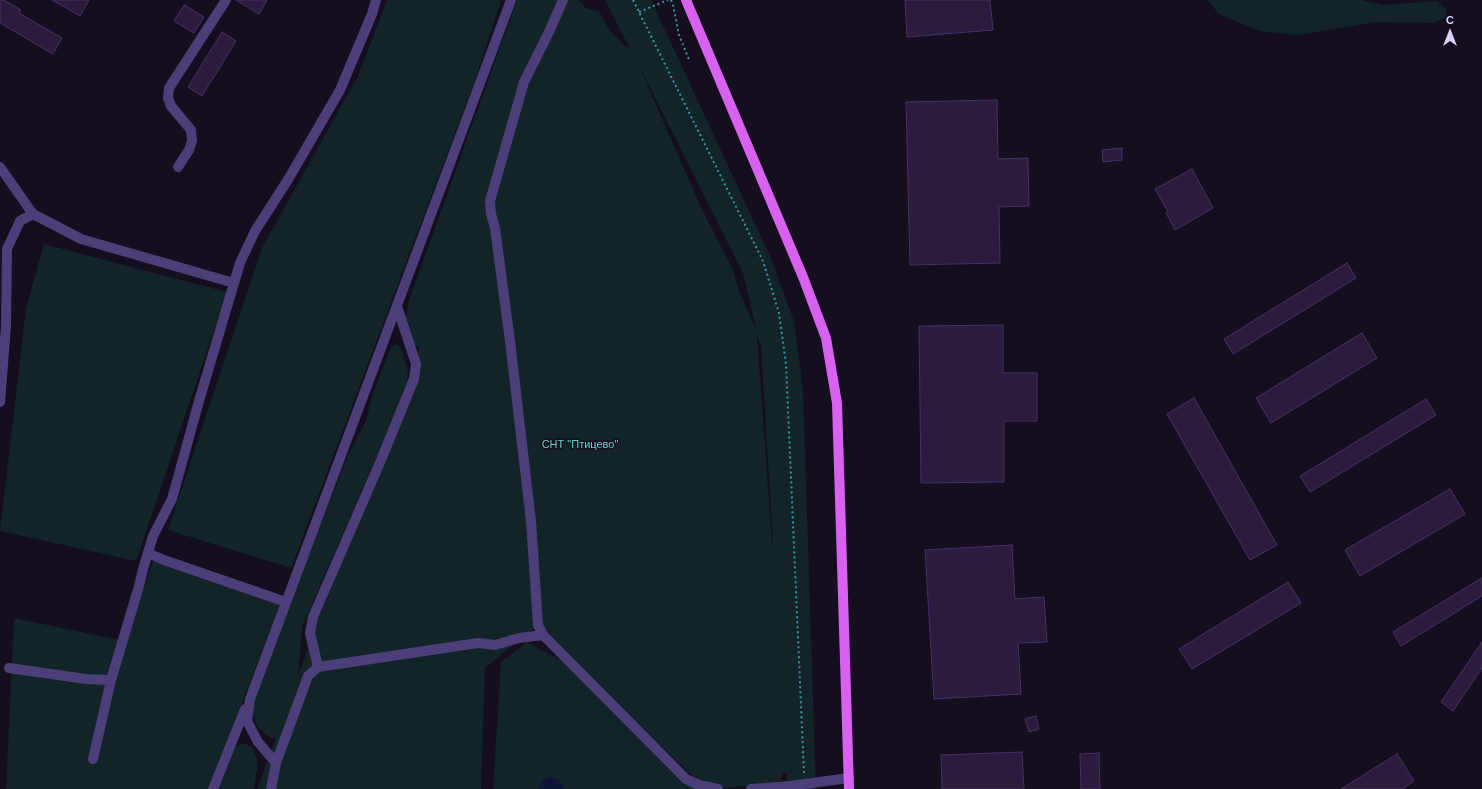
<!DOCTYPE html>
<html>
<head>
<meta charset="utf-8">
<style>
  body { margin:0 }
  #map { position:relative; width:1482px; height:789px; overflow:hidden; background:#140e1e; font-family:Arial,sans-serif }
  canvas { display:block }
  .north { position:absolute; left:1430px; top:12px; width:40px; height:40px; -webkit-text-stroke:3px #140e1e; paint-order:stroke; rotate:0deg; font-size:11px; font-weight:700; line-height:16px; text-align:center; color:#ded0fa }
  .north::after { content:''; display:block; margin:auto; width:14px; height:18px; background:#ded0fa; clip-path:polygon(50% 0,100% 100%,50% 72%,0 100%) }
</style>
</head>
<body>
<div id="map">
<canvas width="1482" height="789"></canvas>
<div class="north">С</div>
</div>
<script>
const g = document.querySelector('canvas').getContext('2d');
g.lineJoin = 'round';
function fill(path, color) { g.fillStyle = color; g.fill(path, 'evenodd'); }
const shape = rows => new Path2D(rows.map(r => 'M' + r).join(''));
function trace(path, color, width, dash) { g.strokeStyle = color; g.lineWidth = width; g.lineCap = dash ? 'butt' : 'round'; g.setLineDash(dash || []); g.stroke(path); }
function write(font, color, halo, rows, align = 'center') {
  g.font = font + ' Arial,sans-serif'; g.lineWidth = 3; g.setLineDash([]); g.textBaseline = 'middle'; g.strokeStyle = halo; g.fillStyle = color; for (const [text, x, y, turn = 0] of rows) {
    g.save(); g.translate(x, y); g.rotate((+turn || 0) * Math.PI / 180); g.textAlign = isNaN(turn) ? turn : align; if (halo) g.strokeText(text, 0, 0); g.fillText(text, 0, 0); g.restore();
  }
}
fill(shape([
  [387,0,501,0,478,72,291,568,168,530,262,248,358,76],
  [517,0,578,0,586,8,599,11,609,30,631,51,605,0,651,0,770,256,794,321,803,390,816,789,776,789,787,779,787,773,781,773,782,781,726,788,699,782,606,694,700,789,563,789,559,780,543,781,538,789,493,789,501,662,527,642,583,673,538,625,485,668,481,789,257,789,276,737,271,738,259,729,252,714,255,698,294,590,349,453,366,421,372,396,391,347,398,344,402,351,408,370,407,381,420,347,415,346,406,319,408,303],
  [638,64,743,273,756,329,738,289,733,269,704,214],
  [757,335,761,347,773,543,772,543],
  [396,412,327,599,316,623,317,625,298,675,302,627],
  [1207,0,1362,0,1383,5,1437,1,1446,9,1447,17,1433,23,1378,22,1297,35,1259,31,1219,14],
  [44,244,227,292,136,561,0,531,26,308],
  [154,559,281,603,208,789,6,789,14,618,125,641],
  [244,743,253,748,258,764,254,789,218,789,234,747]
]), '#122427');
fill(shape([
  [549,777,559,780,563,789,538,789,543,781]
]), '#0e1438');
const building = shape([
  [0,0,4,0,21,10,19,13,62,38,53,54,0,23,0,0],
  [52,0,89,0,80,16,52,0],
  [236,0,267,0,259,14,236,0],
  [905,0,990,0,993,30,907,37,905,0],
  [184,5,204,17,194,33,174,21,184,5],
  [222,32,236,41,202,96,188,87,222,32],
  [997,100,998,159,1028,158,1029,206,999,207,1000,263,910,265,906,102,997,100],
  [1122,148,1122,160,1103,162,1102,150,1122,148],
  [1192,169,1213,208,1175,230,1166,213,1168,212,1155,189,1192,169],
  [1347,263,1356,278,1233,354,1224,339,1347,263],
  [1003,325,1003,373,1037,373,1037,421,1004,421,1004,482,921,483,919,326,1003,325],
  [1362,333,1377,358,1271,423,1256,398,1362,333],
  [1194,398,1277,545,1250,560,1167,414,1194,398],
  [1426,399,1436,415,1310,492,1300,476,1426,399],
  [1450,489,1465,514,1360,576,1345,550,1450,489],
  [1012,545,1015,599,1044,597,1047,642,1018,643,1021,694,934,699,925,550,1012,545],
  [1482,578,1482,596,1401,646,1393,632,1482,578],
  [1288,582,1301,603,1192,669,1179,649,1288,582],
  [1482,642,1482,668,1453,711,1441,702,1482,642],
  [1036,716,1039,729,1029,732,1025,719,1036,716],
  [1022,752,1024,789,942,789,941,755,1022,752],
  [1099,753,1100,789,1081,789,1080,754,1099,753],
  [1397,754,1414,781,1402,789,1341,789,1397,754]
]);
fill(building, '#2a1c3d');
trace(building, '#473167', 1);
trace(shape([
  [633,0,763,261,779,313,786,364,804,773],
  [671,0,673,5,679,35,690,62],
  [639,12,668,0]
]), '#3995a5', 2, [2, 3]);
trace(shape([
  [563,0,549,32,524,82,490,201,491,214,495,228,510,341,531,521,538,625,543,635,686,779,699,785,718,789],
  [0,167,33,214,81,239,234,283],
  [178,167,189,150,192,141,191,130,171,106,168,98,169,88,226,0],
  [0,402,6,326,7,249,20,221,33,214],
  [148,553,164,560,286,602],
  [318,667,310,633,313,617,381,460,414,379,416,364,397,306],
  [9,668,86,679,111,680],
  [93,759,111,680,139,586,143,569,153,536,172,499,199,401,240,263,255,231,289,178,340,90,372,14,376,0],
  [276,763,308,676,318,667,478,643,495,645,519,638,543,635],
  [213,789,245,709],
  [271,789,276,763,258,742,247,721,250,699,511,0],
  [751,789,790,786,849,778]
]), '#4c3e79', 10);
trace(shape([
  [686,0,803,277,826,338,837,403,849,789]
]), '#d862ef', 10);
write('11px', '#64d2ce', '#140e1e', [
  ["СНТ \"Птицево\"",580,445]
]);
</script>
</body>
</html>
